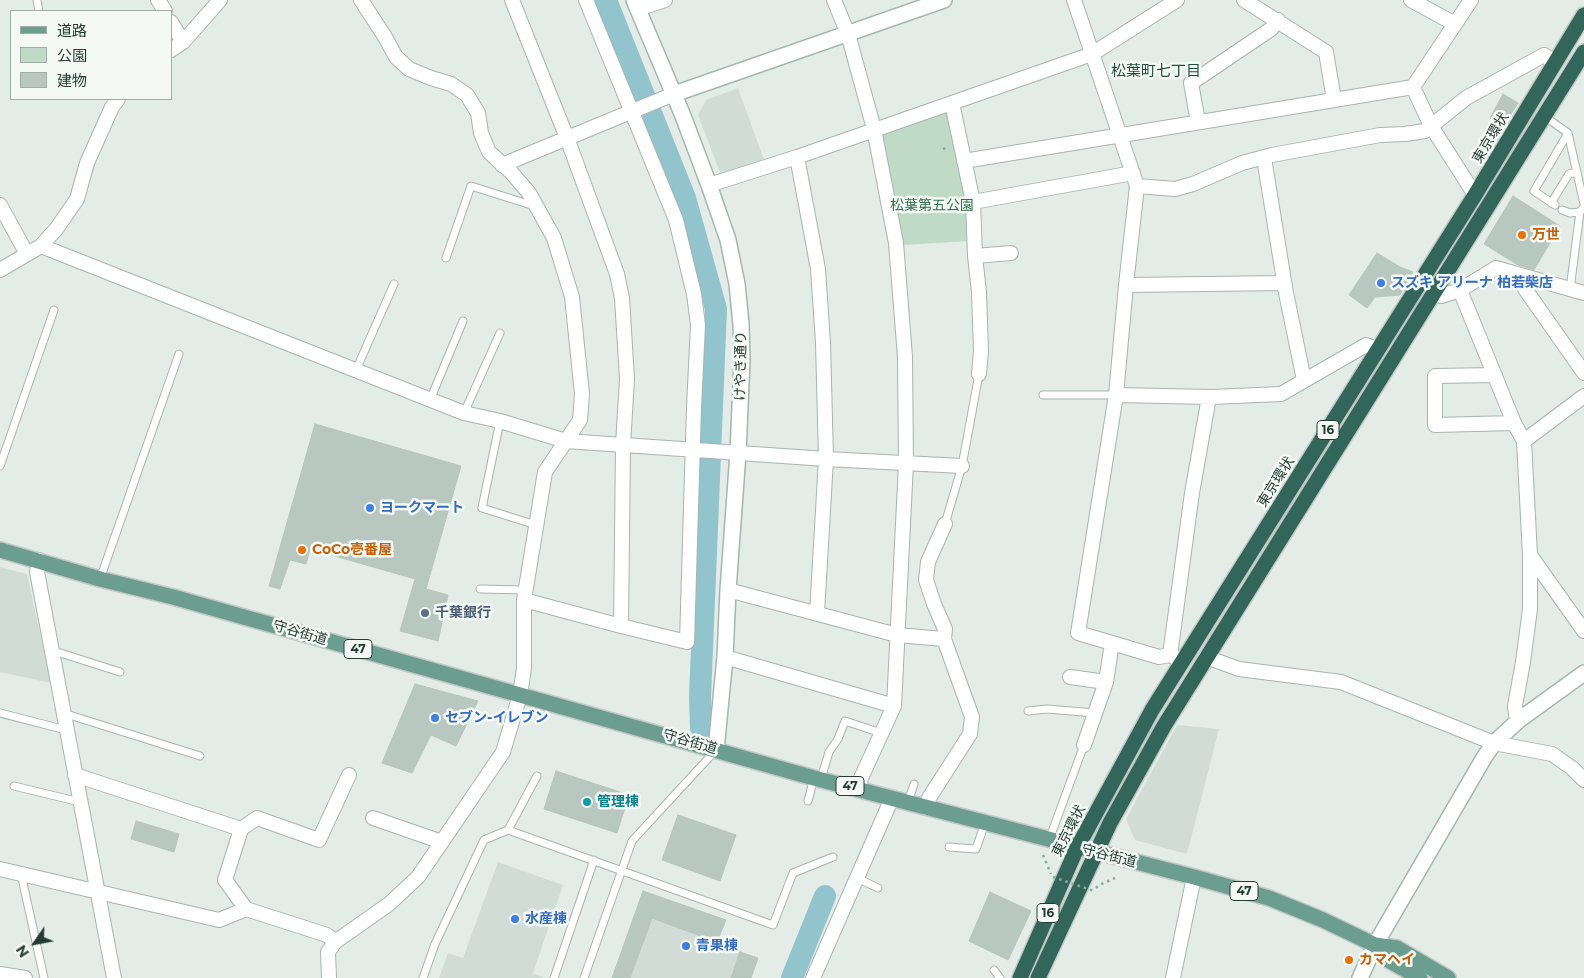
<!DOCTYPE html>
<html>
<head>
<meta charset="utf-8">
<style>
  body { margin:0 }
  #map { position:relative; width:1584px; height:978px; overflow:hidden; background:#e4ece8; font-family:Montserrat,"Noto Sans JP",sans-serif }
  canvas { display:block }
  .legend { position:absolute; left:10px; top:10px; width:162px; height:90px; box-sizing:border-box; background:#f4f9f6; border:1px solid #a1ada9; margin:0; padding:6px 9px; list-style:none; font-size:15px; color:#253c35 }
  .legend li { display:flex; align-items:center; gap:10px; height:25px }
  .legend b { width:25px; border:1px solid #a1ada9 }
  .north { position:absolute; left:10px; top:918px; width:50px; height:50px; -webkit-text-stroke:4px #f4f9f6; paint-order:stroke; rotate:237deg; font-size:14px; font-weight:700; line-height:20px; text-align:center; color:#253c35 }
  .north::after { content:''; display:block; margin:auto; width:18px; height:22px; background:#253c35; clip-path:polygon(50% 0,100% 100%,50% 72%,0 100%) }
</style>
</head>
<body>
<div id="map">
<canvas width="1584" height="978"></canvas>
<ul class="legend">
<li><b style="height:6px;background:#6c9e90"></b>道路</li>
<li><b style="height:14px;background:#bfdbc6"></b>公園</li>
<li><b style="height:14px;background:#b9c7c1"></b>建物</li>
</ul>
<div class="north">N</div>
</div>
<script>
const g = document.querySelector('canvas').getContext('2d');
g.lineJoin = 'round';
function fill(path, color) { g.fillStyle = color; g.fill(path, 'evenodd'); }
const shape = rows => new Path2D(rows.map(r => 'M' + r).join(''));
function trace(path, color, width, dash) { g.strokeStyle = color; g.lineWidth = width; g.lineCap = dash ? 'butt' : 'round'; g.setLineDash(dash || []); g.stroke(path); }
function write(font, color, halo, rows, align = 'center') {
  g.font = font + ' Montserrat,"Noto Sans JP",sans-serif'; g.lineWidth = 5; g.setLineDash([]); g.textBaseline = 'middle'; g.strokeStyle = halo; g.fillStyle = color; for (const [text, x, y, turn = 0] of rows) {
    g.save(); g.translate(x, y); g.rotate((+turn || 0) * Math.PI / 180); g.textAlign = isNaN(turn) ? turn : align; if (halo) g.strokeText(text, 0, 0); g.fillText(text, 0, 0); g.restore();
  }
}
fill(shape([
  [738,88,764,160,721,175,698,115,706,100],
  [0,567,27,574,51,683,0,672],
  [1177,725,1219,729,1187,854,1135,840,1126,819],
  [498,862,563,885,533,973,545,978,439,978,448,953,463,958],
  [652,918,742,951,731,978,630,978]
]), '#d2dcd7');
fill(shape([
  [944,113,950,115,969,207,970,241,903,245,882,138,885,132]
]), '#bfdbc6');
trace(shape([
  [606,0,685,198,716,309,700,697,701,728],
  [792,978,825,896]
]), '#91c4cc', 22);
const building = shape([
  [1503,94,1518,103,1504,125,1490,118,1503,94],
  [1513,196,1560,226,1534,270,1518,265,1484,244,1513,196],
  [1377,253,1400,267,1413,272,1400,295,1375,297,1367,308,1349,295,1377,253],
  [315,424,461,466,426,589,448,595,438,641,400,631,415,579,310,549,306,564,290,560,280,589,269,586,315,424],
  [415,684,478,701,456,746,431,735,412,773,382,763,415,684],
  [556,771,629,795,617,833,544,809,556,771],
  [678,815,736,835,720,881,662,860,678,815],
  [136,821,179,834,174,852,131,839,136,821],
  [643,891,726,920,717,942,652,918,630,978,612,978,643,891],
  [990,892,1031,911,1008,960,969,941,990,892],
  [740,952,758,958,751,978,731,978,740,952]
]);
fill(building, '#b9c7c1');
trace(building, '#b7c5bf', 1);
const lane = shape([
  [37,0,39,11],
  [1544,116,1568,133,1584,204],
  [1551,203,1569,174,1577,172],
  [1555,205,1534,191,1568,133],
  [1562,210,1570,213,1580,212,1582,209],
  [446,258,471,186,528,204,533,201],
  [1570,289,1580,212],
  [356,370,394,284],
  [1043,395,1116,395],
  [430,400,463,321],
  [464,413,500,333],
  [500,421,482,508,536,525],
  [0,466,54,310],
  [945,524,962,466,979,374],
  [100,579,179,354],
  [480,589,525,590],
  [51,650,120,672],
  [1028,711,1047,709,1095,713],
  [0,713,66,730],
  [63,713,200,756],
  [821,779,829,752,838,739,845,721,881,733],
  [14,786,80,802],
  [808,801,814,778],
  [908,802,914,784],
  [508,830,537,776],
  [1049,840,1084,745],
  [949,847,976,849,985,823],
  [21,874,44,978],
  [857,878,878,888],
  [994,970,1000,978],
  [423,978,435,944,484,840,508,830,773,925,793,873,833,857],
  [554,978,594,860],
  [584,978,632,841,716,750]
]);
const street = shape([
  [158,0,165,11],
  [512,0,567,138,617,274,622,298,627,379,623,445,621,626],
  [834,0,848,34,874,129,896,243,905,357,906,463,894,706,861,778,859,788],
  [1074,0,1137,186,1126,285,1116,395,1078,633,1112,643,1106,682,1084,745],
  [1244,0,1326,52,1334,100],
  [1411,0,1455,24],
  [638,9,665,0],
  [171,22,183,42],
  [171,50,183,42,220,0],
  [1413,87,1431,126,1475,195],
  [952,103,973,202,975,256,979,292,981,351,979,374],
  [1198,122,1191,83,1271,29,1278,20],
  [797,157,818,269,823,343,826,459,817,613],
  [1264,158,1286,293,1304,380],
  [964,161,1413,87,1471,0],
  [502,165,674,94],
  [709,185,797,157,1092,54,1177,0],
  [1137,186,1175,189,1193,184,1242,163,1272,155,1380,135,1405,134,1425,131,1466,98,1544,55,1555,62],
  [973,202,1133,173],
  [0,205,27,254],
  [41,246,464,413,500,421,566,441,826,459,962,466],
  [975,256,1011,253],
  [0,270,41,246,57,228,77,199,87,163,112,107,118,99],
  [1527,277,1525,289,1584,373],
  [1126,285,1284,283],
  [1460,290,1514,423,1524,441,1530,555,1530,609,1523,662,1515,706,1516,715,1519,720],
  [1433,293,1441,296,1460,290,1496,268,1584,293],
  [1495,375,1435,376,1435,425,1514,423],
  [1116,395,1211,397,1281,394,1366,345,1378,350],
  [1524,441,1584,396],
  [1530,555,1584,631],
  [39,560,37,572,114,978],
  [728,590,897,635,944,639],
  [524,600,621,626,687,642,694,407,698,325,694,294,676,220,586,0],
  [1112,643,1159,657,1170,655,1178,659],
  [1170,655,1192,493,1209,397],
  [725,657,894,706],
  [1206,657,1239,669,1341,682,1494,743,1552,754,1572,768,1584,780],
  [1070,677,1106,682],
  [75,775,241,829],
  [926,808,929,798,970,734,972,717,944,639,945,629,934,604,926,580,928,562,945,524],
  [373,818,442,842],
  [0,869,219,920,246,909],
  [335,942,327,935,246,909,225,880,241,829,257,818,319,840,349,775],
  [0,974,25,978],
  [329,978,328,952,335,942,389,904,418,877,503,752,520,695,524,668,524,600,545,472,580,420,582,394,572,297,554,238,529,193,511,172,489,152,481,133,478,113,467,95,451,84,431,78,409,69,396,57,385,37,361,0],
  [813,978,892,798],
  [1173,978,1194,877]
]);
const secondary = shape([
  [634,0,683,116,709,185,728,240,737,284,741,324,742,360,738,453,728,590,725,657,716,750],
  [674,94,944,0],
  [1360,978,1375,945,1485,756,1494,743,1519,720,1584,673]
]);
const primary = shape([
  [0,550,100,579,173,597,814,778,1194,877,1269,898,1323,920,1375,945,1388,960,1420,978],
  [1375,945,1397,948,1448,978]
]);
const highway = shape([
  [1020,978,1077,848,1152,710,1475,195,1584,15],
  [1038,978,1110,823,1164,726,1584,52]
]);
trace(lane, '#a7b4af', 9);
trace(street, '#a7b4af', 16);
trace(secondary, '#a3b7af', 18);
trace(primary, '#c2c8c6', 18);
trace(highway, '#c2c8c6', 18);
trace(shape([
  [943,149,949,147],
  [1043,855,1051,874],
  [1096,888,1099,885,1115,878]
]), '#87ada0', 2.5, [2.5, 4]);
trace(lane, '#fff', 7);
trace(street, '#fff', 14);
trace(secondary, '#fff', 15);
trace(primary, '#6c9e90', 15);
trace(highway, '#33665a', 15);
trace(shape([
  [1053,877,1094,891]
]), '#87ada0', 2.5, [2.5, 4]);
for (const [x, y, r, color] of [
  [1522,235,5,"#e8710a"],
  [1381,283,5,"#3f7fe0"],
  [370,508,5,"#3f7fe0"],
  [302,550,5,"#e8710a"],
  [425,613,5,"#5c6f8a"],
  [435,718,5,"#3f7fe0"],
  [587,802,5,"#0f9aa8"],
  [515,919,5,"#3f7fe0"],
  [686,946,5,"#3f7fe0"],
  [1349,960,5,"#e8710a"]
]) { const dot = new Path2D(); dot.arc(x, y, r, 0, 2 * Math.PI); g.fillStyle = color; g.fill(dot); trace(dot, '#f4f9f6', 2); }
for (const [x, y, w] of [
  [1328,430,22],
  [358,649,28],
  [850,786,28],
  [1244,891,28],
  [1048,913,22]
]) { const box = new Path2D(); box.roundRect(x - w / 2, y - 9.5, w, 19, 4); g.fillStyle = '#f4f9f6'; g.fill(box); trace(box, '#253c35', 1); }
write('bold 12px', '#253c35', null, [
  ["16",1328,430],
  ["47",358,649],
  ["47",850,786],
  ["47",1244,891],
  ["16",1048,913]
]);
write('14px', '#253c35', '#f4f9f6', [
  ["東京環状",1491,138,-59],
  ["けやき通り",741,366,-89],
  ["東京環状",1276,482,-58],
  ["守谷街道",300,633,16],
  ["守谷街道",690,742,16],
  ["東京環状",1069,831,-63],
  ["守谷街道",1109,856,14]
]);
write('14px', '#326f48', '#f4f9f6', [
  ["松葉第五公園",932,206]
]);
write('bold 14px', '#c56008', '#f4f9f6', [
  ["万世",1532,235],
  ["CoCo壱番屋",312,550],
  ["カマヘイ",1359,960]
], 'left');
write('bold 14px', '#366cbe', '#f4f9f6', [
  ["スズキ アリーナ 柏若柴店",1391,283],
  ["ヨークマート",380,508],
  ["セブン-イレブン",445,718],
  ["水産棟",525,919],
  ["青果棟",696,946]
], 'left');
write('bold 14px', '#4e5e75', '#f4f9f6', [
  ["千葉銀行",435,613]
], 'left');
write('bold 14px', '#0d838f', '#f4f9f6', [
  ["管理棟",597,802]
], 'left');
write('15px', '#224d41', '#f4f9f6', [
  ["松葉町七丁目",1156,72]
]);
</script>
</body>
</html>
